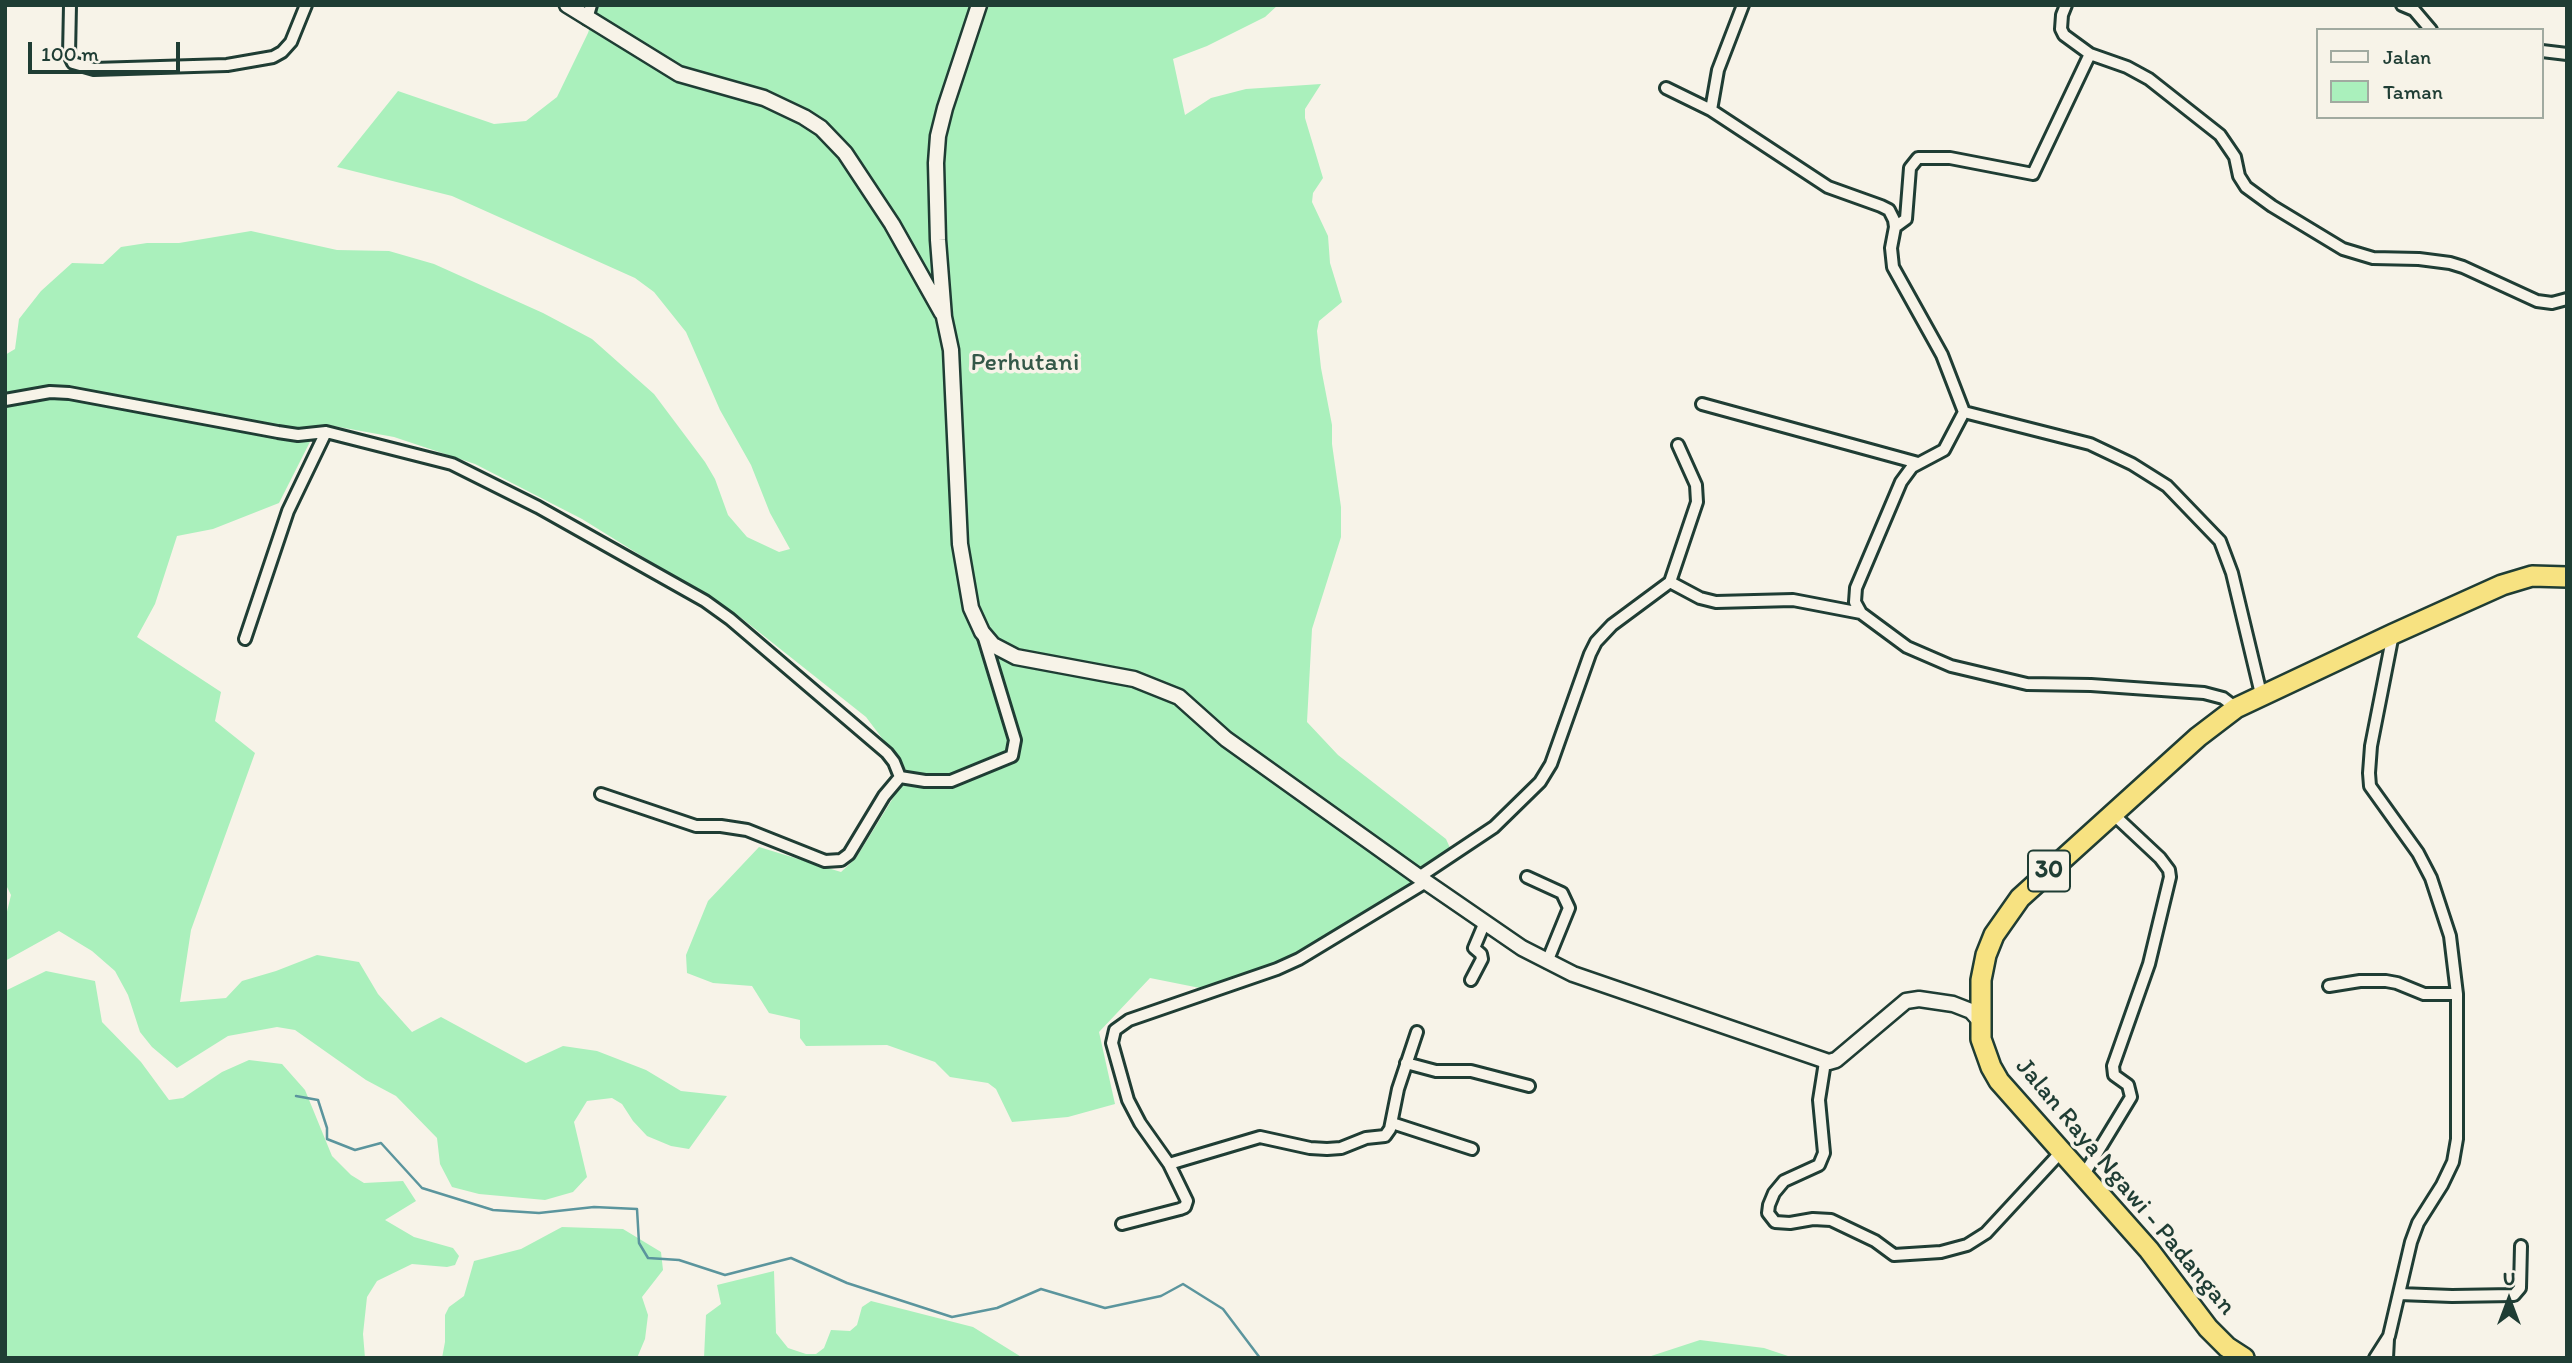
<!DOCTYPE html>
<html>
<head>
<meta charset="utf-8">
<style>
  body { margin:0 }
  #map { position:relative; width:2572px; height:1363px; overflow:hidden; background:#f7f3e8; font-family:Itim,sans-serif }
  canvas { display:block }
  .frame { position:absolute; inset:0; border:7px solid #1f3d34; pointer-events:none }
  .legend { position:absolute; left:2316px; top:28px; width:228px; height:91px; box-sizing:border-box; background:#f7f3e8; border:2px solid #a1aaa0; margin:0; padding:9px 12px; list-style:none; font-size:21px; color:#1f3d34 }
  .legend li { display:flex; align-items:center; gap:14px; height:35px }
  .legend b { width:35px; border:2px solid #a1aaa0 }
  .north { position:absolute; left:2474px; top:1265px; width:70px; height:70px; -webkit-text-stroke:5px #f7f3e8; paint-order:stroke; rotate:0deg; font-size:19px; font-weight:700; line-height:28px; text-align:center; color:#1f3d34 }
  .north::after { content:''; display:block; margin:auto; width:24px; height:32px; background:#1f3d34; clip-path:polygon(50% 0,100% 100%,50% 72%,0 100%) }
  .scale { position:absolute; left:28px; top:42px; width:152px; height:32px; box-sizing:border-box; border:4px solid #1f3d34; border-top:0; padding-left:9px; font-size:21px; line-height:24px; white-space:nowrap; color:#1f3d34; -webkit-text-stroke:5px #f7f3e8; paint-order:stroke }
</style>
</head>
<body>
<div id="map">
<canvas width="2572" height="1363"></canvas>
<div class="frame"></div>
<ul class="legend">
<li><b style="height:9px;background:#f7f3e8"></b>Jalan</li>
<li><b style="height:19px;background:#aaf0bc"></b>Taman</li>
</ul>
<div class="north">U</div>
<div class="scale">100 m</div>
</div>
<script>
const g = document.querySelector('canvas').getContext('2d');
g.lineJoin = 'round';
function fill(path, color) { g.fillStyle = color; g.fill(path, 'evenodd'); }
const shape = rows => new Path2D(rows.map(r => 'M' + r).join(''));
function trace(path, color, width, dash) { g.strokeStyle = color; g.lineWidth = width; g.lineCap = dash ? 'butt' : 'round'; g.setLineDash(dash || []); g.stroke(path); }
function write(font, color, halo, rows, align = 'center') {
  g.font = font + ' Itim,sans-serif'; g.lineWidth = 7; g.setLineDash([]); g.textBaseline = 'middle'; g.strokeStyle = halo; g.fillStyle = color; for (const [text, x, y, turn = 0] of rows) {
    g.save(); g.translate(x, y); g.rotate((+turn || 0) * Math.PI / 180); g.textAlign = isNaN(turn) ? turn : align; if (halo) g.strokeText(text, 0, 0); g.fillText(text, 0, 0); g.restore();
  }
}
fill(shape([
  [597,5,1278,5,1265,17,1207,46,1173,59,1185,115,1211,98,1246,89,1321,84,1305,109,1305,118,1323,178,1313,193,1312,202,1328,236,1330,263,1342,302,1319,321,1317,331,1321,368,1332,425,1332,444,1341,507,1341,537,1312,629,1307,722,1338,755,1446,839,1451,850,1397,894,1293,955,1205,989,1150,978,1099,1032,1115,1104,1068,1117,1012,1122,996,1089,988,1083,950,1077,935,1062,887,1045,806,1046,800,1038,800,1020,769,1013,752,986,713,983,687,973,686,955,708,901,759,847,841,872,856,858,901,785,906,770,866,717,740,617,582,519,475,464,394,437,328,425,318,426,279,503,213,529,177,536,155,604,137,637,221,692,215,721,255,753,191,930,180,1002,226,998,242,981,276,971,317,955,359,962,378,994,412,1032,441,1017,526,1063,563,1046,597,1051,646,1070,681,1091,727,1096,689,1149,671,1146,647,1136,633,1121,622,1104,612,1098,587,1101,574,1122,587,1177,573,1192,545,1200,479,1194,452,1187,440,1164,437,1138,396,1096,366,1080,295,1030,277,1027,228,1036,177,1068,152,1047,140,1032,128,995,115,971,92,951,59,931,5,961,5,920,11,895,5,883,5,355,15,349,19,319,41,291,72,263,103,264,121,247,147,243,179,243,251,231,337,250,389,251,434,264,543,313,592,339,654,394,705,462,715,479,728,515,747,537,779,552,790,549,770,513,751,465,720,410,686,332,654,292,635,278,452,196,337,167,398,91,494,124,526,121,557,97,588,33],
  [46,971,95,981,102,1022,141,1062,169,1100,183,1098,222,1072,249,1060,282,1064,305,1090,332,1156,351,1175,364,1183,403,1181,416,1201,385,1220,414,1237,453,1248,459,1256,455,1265,447,1267,412,1264,377,1281,367,1297,363,1334,365,1358,5,1358,5,991],
  [562,1227,623,1229,661,1252,663,1270,642,1297,648,1315,645,1339,637,1358,442,1358,445,1342,445,1315,449,1307,464,1296,474,1261,521,1249],
  [774,1271,776,1333,788,1348,806,1354,816,1354,824,1348,831,1330,850,1331,857,1325,862,1307,871,1301,973,1327,1023,1358,704,1358,706,1315,721,1304,717,1285],
  [1700,1340,1764,1348,1794,1358,1645,1358]
]), '#aaf0bc');
trace(shape([
  [296,1096,318,1100,327,1128,327,1139,355,1150,381,1143,422,1188,493,1210,539,1213,594,1207,637,1209,639,1243,648,1258,679,1260,725,1275,791,1258,847,1283,952,1317,997,1308,1041,1289,1105,1308,1161,1296,1183,1284,1223,1309,1260,1358],
  [1692,1358,1723,1358]
]), '#5b959d', 2.5);
const street = shape([
  [70,5,69,55,73,63,94,69,227,65,273,57,282,52,291,42,306,5],
  [1743,5,1718,70,1711,110,1828,187,1881,206,1889,210,1894,220,1895,227,1891,248,1893,267,1942,355,1964,412,1944,450,1912,467,1901,482,1856,588,1855,602,1861,613,1907,647,1951,666,2027,684,2091,685,2204,693,2223,698,2236,708],
  [2066,5,2062,15,2061,29,2064,35,2090,54],
  [2402,5,2414,10,2431,30],
  [587,19,591,5],
  [2542,51,2567,54],
  [1666,88,1711,110],
  [1895,227,1906,219,1910,168,1918,158,1950,158,2033,174,2090,54,2127,67,2149,79,2220,135,2235,157,2239,176,2246,187,2272,206,2343,249,2373,258,2419,259,2450,263,2463,267,2537,301,2552,303,2567,299],
  [5,400,50,392,69,393,278,432,298,435,326,432,452,464,538,507,705,601,730,619,887,753,894,762,900,777],
  [1702,404,1918,463],
  [1964,412,2090,444,2132,464,2167,486,2220,541,2232,573,2261,694],
  [1670,582,1700,598,1716,602,1793,600,1861,613],
  [245,639,288,511,326,432],
  [601,794,696,826,721,826,747,830,825,861,841,860,849,854,884,796,900,777,925,781,951,781,1012,756,1015,740,984,638],
  [1419,877,1494,827,1540,782,1551,764,1590,654,1596,642,1612,625,1670,582,1697,502,1696,485,1678,445],
  [1527,877,1562,893,1569,908,1547,962],
  [1471,980,1482,959,1481,954,1474,948,1485,922],
  [2329,986,2360,981,2386,981,2397,983,2424,994,2457,994],
  [1825,1062,1819,1100,1824,1153,1819,1165,1784,1181,1774,1193,1769,1205,1768,1213,1775,1222,1790,1223,1813,1219,1831,1220,1875,1241,1894,1255,1941,1252,1967,1245,1986,1233,2061,1152],
  [1406,1063,1436,1071,1471,1071,1529,1086],
  [1392,1123,1472,1149],
  [1169,1164,1260,1137,1310,1148,1327,1149,1341,1148,1366,1138,1385,1136,1390,1129,1398,1089,1417,1032],
  [2083,1176,2131,1097,2128,1085,2114,1075,2113,1066,2149,964,2170,877,2169,870,2160,858,2113,814],
  [1122,1224,1180,1209,1185,1207,1187,1201,1169,1164,1140,1123,1128,1100,1112,1043,1115,1030,1129,1020,1277,969,1299,959,1426,882],
  [2399,1294,2452,1296,2514,1295,2520,1288,2521,1246],
  [2375,1358,2389,1336,2411,1242,2418,1223,2442,1185,2453,1162,2457,1139,2457,994,2450,936,2431,878,2418,853,2370,786,2369,773,2371,746,2393,634],
  [2387,1358,2388,1339]
]);
const secondary = shape([
  [567,5,679,74,764,98,804,117,821,128,845,153,892,224,942,313],
  [979,5,945,108,938,136,936,163,938,240,944,317,951,350,960,544,971,608,982,632,993,645,1016,657,1134,679,1179,697,1226,739,1426,882,1522,948,1573,974,1829,1062,1836,1060,1906,1001,1919,999,1953,1004,1971,1011,1980,1021]
]);
const highway = shape([
  [2244,1358,2227,1347,2208,1328,2149,1250,1999,1081,1991,1067,1981,1039,1981,980,1986,955,1994,935,2020,898,2198,737,2236,708,2393,634,2502,585,2532,576,2567,577]
]);
trace(street, '#1f3d34', 16);
trace(secondary, '#1f3d34', 19);
trace(highway, '#1f3d34', 24);
trace(street, '#f7f3e8', 10);
trace(secondary, '#f7f3e8', 14);
trace(highway, '#f7e281', 19);
for (const [x, y, w] of [
  [2049,871,42]
]) { const box = new Path2D(); box.roundRect(x - w / 2, y - 20.5, w, 41, 5); g.fillStyle = '#f7f3e8'; g.fill(box); trace(box, '#1f3d34', 2); }
write('bold 24px', '#1f3d34', null, [
  ["30",2049,871]
]);
write('26px', '#345848', '#f7f3e8', [
  ["Perhutani",1025,363]
]);
write('26px', '#1f3d34', '#f7f3e8', [
  ["Jalan Raya Ngawi - Padangan",2125,1187,50]
]);
</script>
</body>
</html>
